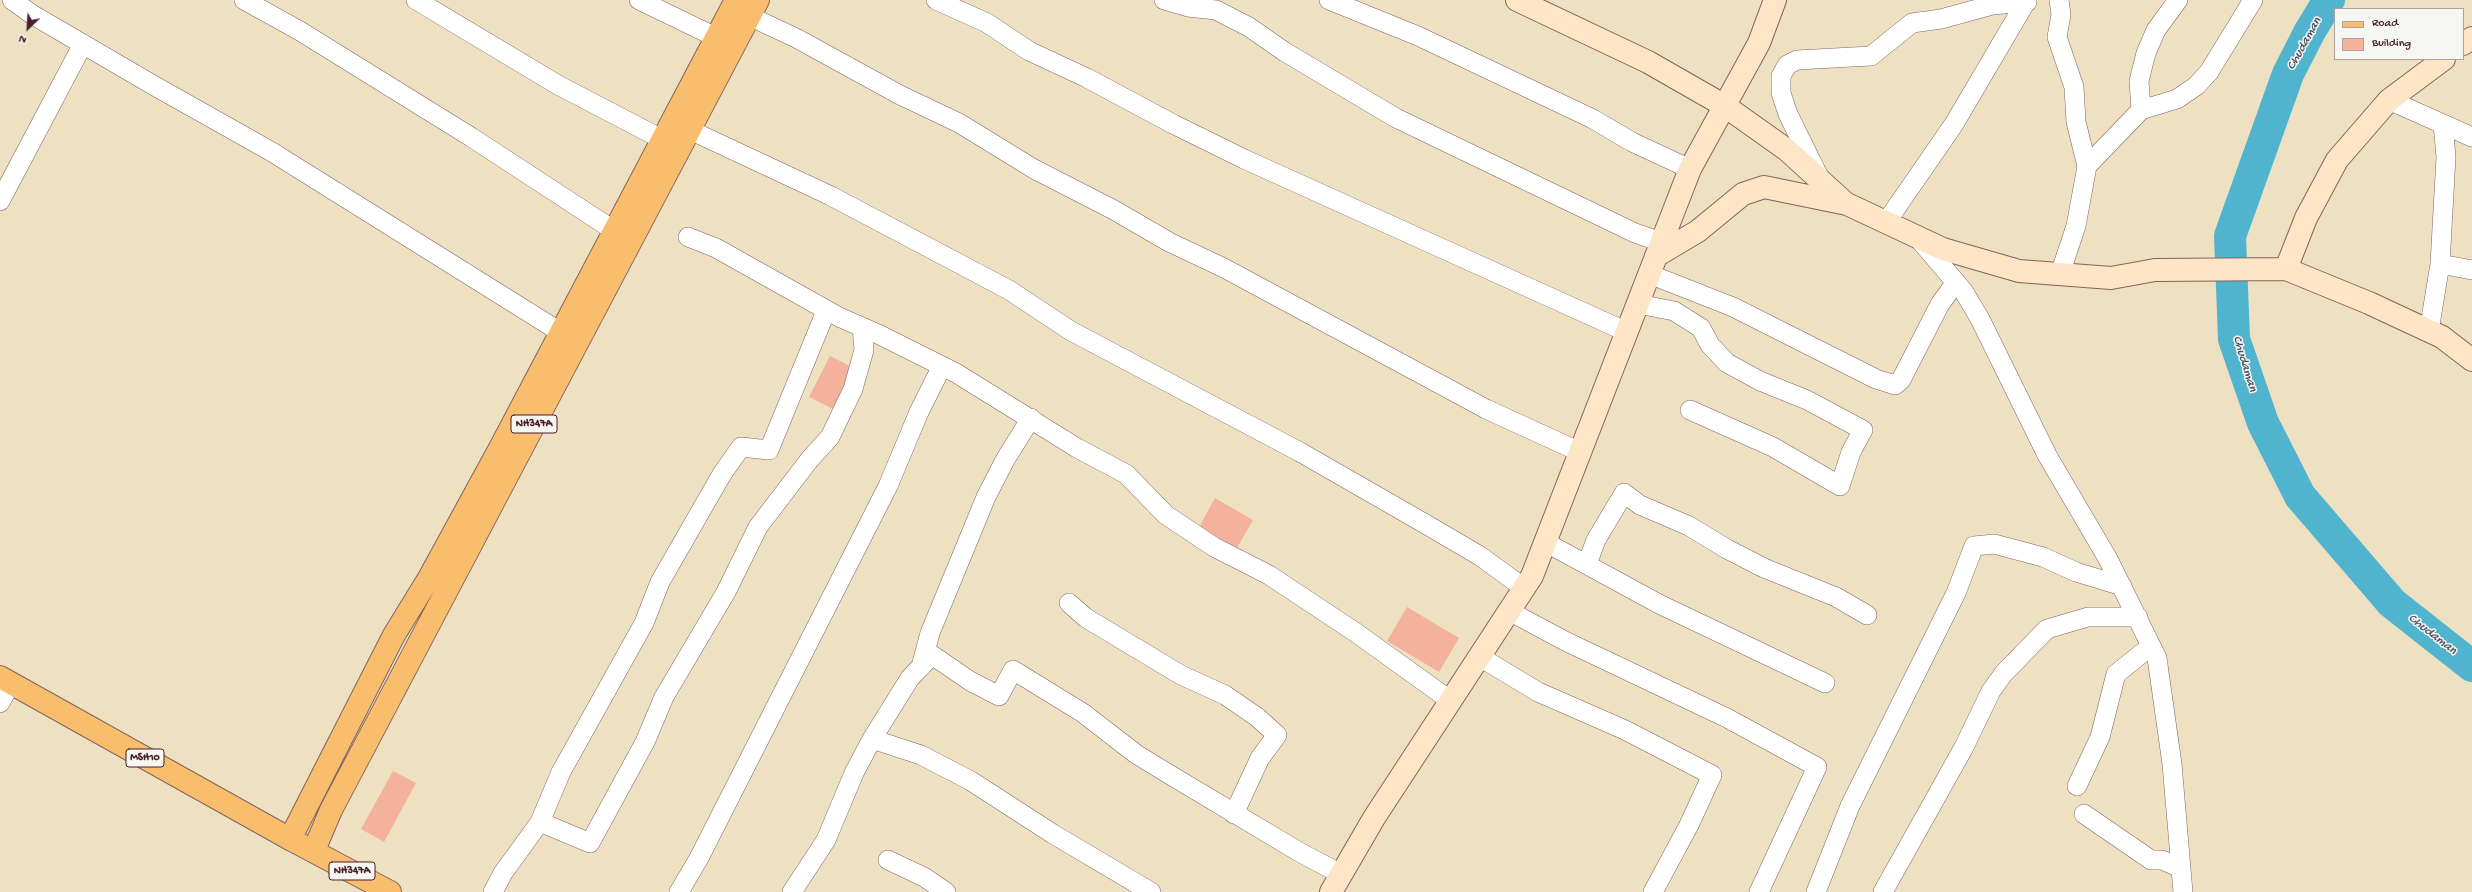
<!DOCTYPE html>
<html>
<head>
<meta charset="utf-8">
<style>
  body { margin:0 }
  #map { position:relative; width:2472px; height:892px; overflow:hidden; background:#ede1c2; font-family:"Gochi Hand",sans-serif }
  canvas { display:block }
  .legend { position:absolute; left:2334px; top:8px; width:130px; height:52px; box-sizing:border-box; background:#f6f6f2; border:1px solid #b1a0a2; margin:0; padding:5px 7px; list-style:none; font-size:12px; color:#4a1f2b }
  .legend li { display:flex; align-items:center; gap:8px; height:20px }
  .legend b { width:20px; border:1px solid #b1a0a2 }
  .north { position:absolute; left:8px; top:8px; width:40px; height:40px; -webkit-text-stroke:3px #f6f6f2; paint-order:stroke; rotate:205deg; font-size:11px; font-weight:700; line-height:16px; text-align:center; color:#4a1f2b }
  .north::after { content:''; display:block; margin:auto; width:14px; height:18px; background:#4a1f2b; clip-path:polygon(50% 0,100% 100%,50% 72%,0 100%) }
</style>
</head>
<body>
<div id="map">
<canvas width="2472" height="892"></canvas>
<ul class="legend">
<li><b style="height:5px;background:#f9be6d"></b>Road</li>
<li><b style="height:11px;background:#f4b19c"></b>Building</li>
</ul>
<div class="north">N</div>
</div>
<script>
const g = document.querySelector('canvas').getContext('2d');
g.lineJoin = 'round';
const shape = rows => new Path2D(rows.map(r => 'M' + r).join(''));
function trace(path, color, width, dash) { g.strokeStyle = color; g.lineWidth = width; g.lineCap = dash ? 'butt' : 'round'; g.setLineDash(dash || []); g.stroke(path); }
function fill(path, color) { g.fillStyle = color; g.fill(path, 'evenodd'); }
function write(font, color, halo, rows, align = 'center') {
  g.font = font + ' "Gochi Hand",sans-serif'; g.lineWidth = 3; g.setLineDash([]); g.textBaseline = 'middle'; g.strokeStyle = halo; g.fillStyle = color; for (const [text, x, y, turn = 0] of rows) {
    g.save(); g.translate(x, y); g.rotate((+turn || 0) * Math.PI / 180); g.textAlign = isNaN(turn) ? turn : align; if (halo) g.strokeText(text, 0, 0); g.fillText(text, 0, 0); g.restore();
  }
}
trace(shape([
  [2329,0,2310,31,2288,74,2230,236,2234,339,2263,423,2300,496,2392,603,2472,666]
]), '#50b4ce', 32);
fill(shape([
  [830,356,856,369,835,410,809,397],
  [1215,498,1253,520,1237,548,1199,527],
  [1407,607,1459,638,1439,672,1387,641],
  [393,771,416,783,384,842,361,829]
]), '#f4b19c');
const street = shape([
  [12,0,33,15,153,85,272,152,573,340],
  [244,0,300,31,471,137,627,239],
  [416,0,558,85,675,146],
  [639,0,730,44],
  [936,0,987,23,1029,51,1087,78,1173,124,1244,159,1627,332],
  [1164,0,1188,7,1216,10,1249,27,1285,52,1396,118,1635,233,1661,242],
  [1329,0,1418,36,1593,119,1632,142,1690,169],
  [2059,0,2061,15,2057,37,2074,87,2076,122,2087,166,2076,226,2060,274],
  [749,16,796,38,900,95,959,123,1034,169,1114,210,1169,242,1224,268,1486,409,1580,452],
  [2389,100,2472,137],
  [2141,110,2139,81,2146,53,2156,30,2178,0],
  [690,130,831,196,1009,290,1071,331,1300,452,1422,522,1480,556,1524,588],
  [2087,166,2141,110,2177,99,2196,86,2209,72,2253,0],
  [1819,177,1788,114,1781,93,1781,76,1787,65,1797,60,1871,56,1912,23,1941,19,1992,5,2027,2],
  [0,201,83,44],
  [1887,221,1954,124,2027,0],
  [688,237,716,248,839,317,878,334,956,373,1077,448,1126,474,1166,515,1214,547,1269,575,1355,632,1451,701],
  [1918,238,1964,292,1980,319,2047,455,2108,559,2157,658,2172,764,2183,892],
  [2440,264,2446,157,2443,124],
  [1649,274,1733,307,1876,379,1895,385,1901,380,1940,304,1956,282],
  [1638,304,1674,311,1701,328,1710,345,1727,363,1760,381,1807,400,1863,430,1851,452,1840,486,1773,447,1690,410],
  [2429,331,2440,264,2472,270],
  [1545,542,1659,604,1825,683],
  [1587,564,1596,540,1624,493,1640,505,1689,526,1727,549,1764,568,1836,597,1867,615],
  [1069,603,1086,618,1181,675,1225,695,1257,717,1277,735,1260,758,1234,814],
  [1509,611,1565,641,1727,718,1817,767,1759,892],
  [1480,657,1538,692,1625,730,1712,775,1689,825,1653,892],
  [921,667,930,633,986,497,1005,460,1031,418],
  [0,703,11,683],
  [872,739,921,755,971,781,1053,834,1151,892],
  [2077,786,2100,737,2116,674,2151,646],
  [2084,814,2151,860,2162,860,2181,868],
  [540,822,561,772,644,623,660,582,722,474,741,447,769,450,826,311],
  [888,860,924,877,946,892],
  [493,892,503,873,540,822,590,843,645,742,664,697,726,592,758,527,810,459,830,437,853,389,864,350,862,327],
  [679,892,699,858,888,486,919,412,942,366],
  [792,892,826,840,854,773,872,739,910,678,932,655,970,681,999,696,1013,670,1083,713,1136,754,1167,773,1301,853,1341,874],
  [1816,892,1850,806,1956,593,1974,546,1994,544,2043,557,2076,572,2122,586],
  [1883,892,1964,747,1991,691,2004,673,2047,629,2088,617,2138,617]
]);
const secondary = shape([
  [1517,0,1648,62,1725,106,1787,150,1844,202],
  [2463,44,2472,38],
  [1656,256,1698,231,1743,194,1764,187,1847,204,1943,249,2019,271,2111,278,2155,270,2286,269,2306,218,2337,160,2389,100,2444,59],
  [2286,269,2369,303,2442,337,2472,360],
  [1331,892,1374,818,1532,576,1690,169,1759,43,1775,0]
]);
const primary = shape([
  [0,677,290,839]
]);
const highway = shape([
  [314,850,331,810,758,0],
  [390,892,290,839,394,635,429,578,500,448,736,0]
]);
trace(street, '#836360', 20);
trace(secondary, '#836360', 24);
trace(primary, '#836360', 24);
trace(highway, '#836360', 24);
trace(street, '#fff', 19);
trace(secondary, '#fde5c5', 22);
trace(primary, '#f9be6d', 22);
trace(highway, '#f9be6d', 22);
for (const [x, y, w] of [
  [534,424,46],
  [145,758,38],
  [352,871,46]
]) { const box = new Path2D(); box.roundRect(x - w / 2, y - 9, w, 18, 3); g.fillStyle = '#f6f6f2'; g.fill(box); trace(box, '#4a1f2b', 1); }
write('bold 11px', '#4a1f2b', null, [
  ["NH347A",534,424],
  ["MSH10",145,758],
  ["NH347A",352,871]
]);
write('italic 13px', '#4c5364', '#f6f6f2', [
  ["Chudaman",2305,44,-61],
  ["Chudaman",2244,364,73],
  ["Chudaman",2432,635,38]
]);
</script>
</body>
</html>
